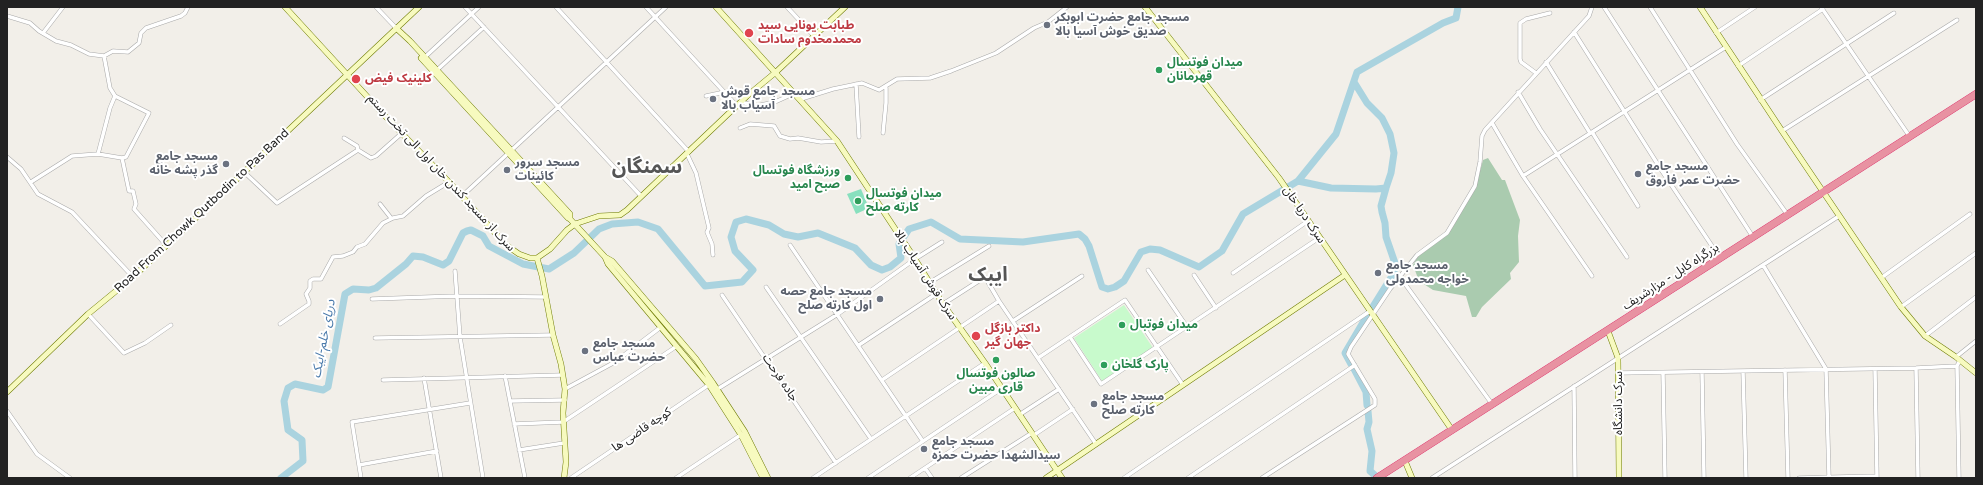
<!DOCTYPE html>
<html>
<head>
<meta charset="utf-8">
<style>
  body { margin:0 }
  #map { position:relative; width:1983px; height:485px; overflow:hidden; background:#f2efe9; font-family:"Varela Round",sans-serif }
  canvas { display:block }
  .frame { position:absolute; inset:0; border:8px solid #222; pointer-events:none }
</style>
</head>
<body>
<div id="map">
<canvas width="1983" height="485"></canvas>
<div class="frame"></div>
</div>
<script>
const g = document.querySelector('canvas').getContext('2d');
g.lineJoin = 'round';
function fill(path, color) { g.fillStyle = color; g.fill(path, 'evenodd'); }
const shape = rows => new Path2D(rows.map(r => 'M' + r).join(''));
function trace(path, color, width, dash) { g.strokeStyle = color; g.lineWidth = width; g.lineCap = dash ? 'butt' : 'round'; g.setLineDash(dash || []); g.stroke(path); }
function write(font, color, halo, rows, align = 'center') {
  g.font = font + ' "Varela Round","Noto Sans Arabic",sans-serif'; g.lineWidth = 4; g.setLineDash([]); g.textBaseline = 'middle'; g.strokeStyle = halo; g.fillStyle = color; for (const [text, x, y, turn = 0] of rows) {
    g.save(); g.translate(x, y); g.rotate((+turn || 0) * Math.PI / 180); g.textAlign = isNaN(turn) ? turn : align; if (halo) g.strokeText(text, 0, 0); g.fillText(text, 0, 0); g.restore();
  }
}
fill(shape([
  [1488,158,1502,180,1505,180,1520,220,1518,236,1519,262,1510,273,1511,279,1482,307,1476,317,1472,317,1466,296,1433,290,1419,281,1413,265,1418,256,1447,235,1476,186,1483,160]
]), '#aacbaf');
fill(shape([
  [1124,305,1153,348,1102,381,1074,338]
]), '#c8facc');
fill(shape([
  [861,189,869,208,856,214,847,194]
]), '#88e0be');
trace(shape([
  [1298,181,1331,188,1376,189,1386,188,1391,173,1394,153,1390,134,1382,118,1367,103,1354,82],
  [1372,308,1392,276,1396,266,1386,237,1385,223,1382,212,1381,206,1386,188],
  [1351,364,1345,353,1368,314],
  [1354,369,1366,392,1367,405],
  [1368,411,1369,422,1367,429,1372,451,1370,471,1378,478],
  [281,478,303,461,302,440,288,430,284,401,288,388,295,384,323,390,328,387,345,294,353,289,369,290,376,288,406,264,413,256,423,257,443,265,449,261,463,233,467,231,471,230,483,236,489,246,523,264,549,269,574,253,599,229,612,224,638,222,658,229,705,286,742,282,753,270,735,251,731,237,736,222,746,219,769,225,784,234,798,237,818,233,855,248,871,265,882,270,890,267,901,258,899,244,909,229,931,222,960,239,1023,242,1079,234,1085,239,1089,246,1102,287,1108,289,1115,287,1124,281,1141,252,1150,249,1160,250,1199,267,1222,251,1243,214,1298,181,1336,134,1357,72,1443,23,1456,18,1458,7]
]), '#aad3df', 7);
const street = shape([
  [376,7,396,28],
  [465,7,641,196],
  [556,7,689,152],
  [646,7,737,106],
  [787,7,813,35],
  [1604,7,1753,237],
  [1650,7,1737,144,1787,214],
  [1821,7,1910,137],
  [7,16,30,23,39,31,56,41,71,45,89,54,104,56,113,51,128,52,139,43,141,33,146,28,181,16,185,13,188,7],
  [1574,32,1662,171,1720,258],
  [43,33,63,7],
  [1716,33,1755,7],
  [425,57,479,7],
  [1546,62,1590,133],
  [1738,66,1823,9],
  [437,70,484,27],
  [1536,73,1521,62,1520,59,1520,23,1526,19,1550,13],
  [856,84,859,137],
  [1518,92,1540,129,1627,257],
  [706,96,725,92],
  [801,99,833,89,862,83,879,90,897,79,930,78,951,71,996,53,1034,28,1048,22,1067,7],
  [1760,100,1894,13],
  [741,102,756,106,775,102,795,93],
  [1492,123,1523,176,1592,276],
  [740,128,750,124,774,126,780,136,790,139,798,138,821,142,837,141],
  [1782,131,1957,20],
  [1592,132,1638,206],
  [883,133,886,103,886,88],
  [344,138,357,146,358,150],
  [98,154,110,108,115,96],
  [687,154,696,173,709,228,707,232,712,244,713,255],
  [7,157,21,169,38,194,72,212,133,277],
  [122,158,129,191,133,191,136,204,134,209,166,245],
  [244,172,277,203,358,150,371,158,376,156,402,133],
  [1523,176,1726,47],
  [31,182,72,156,98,154,122,158,126,157,149,113,115,96,110,88,104,56],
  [461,197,666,7],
  [380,204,391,218],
  [790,245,922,440],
  [1763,265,1826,369,1829,477],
  [1148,270,1187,327],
  [455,271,460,337,483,478],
  [1233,273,1308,221],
  [1194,275,1216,308],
  [1400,277,1492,404],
  [1881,278,1970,214],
  [929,283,989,246],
  [766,287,871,439],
  [722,295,836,463],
  [372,299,456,296,545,297],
  [999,301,1096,444],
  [1901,307,1976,253],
  [88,314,124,353,145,343,171,325],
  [1013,321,1082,276],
  [280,324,309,304,309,301,306,294,310,288,310,281,313,279,321,279,333,257,343,256,353,252,357,247,365,244,383,223,393,218,403,216,426,196,449,182],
  [1925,336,1976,297],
  [1070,337,1101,384,1319,238],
  [375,338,553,335],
  [859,345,936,294],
  [1956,357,1976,341],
  [1038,358,1125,300,1183,385],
  [1957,366,1959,478],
  [1916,368,1918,478],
  [1875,369,1877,478],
  [1785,370,1788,478],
  [1743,371,1746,478],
  [1702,372,1704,478],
  [1618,373,1916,368,1957,366,1960,360],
  [1663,373,1665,478],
  [505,376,525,478],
  [424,378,441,478],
  [383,380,563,375],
  [882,380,999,301,985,277,943,304],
  [1574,386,1575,478],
  [565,389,615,362,661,327],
  [716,390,838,314,915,259,942,242],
  [510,401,565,400],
  [7,411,37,454,70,478],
  [1019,415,1059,389],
  [514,424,563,422,677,346],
  [1034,435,1073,409],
  [519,450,564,443],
  [359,465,437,451],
  [925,468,932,478],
  [361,478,352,422,470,403],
  [571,478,710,384],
  [676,478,742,434],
  [813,478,985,363],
  [868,478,1001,389],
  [910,478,1015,408],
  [961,478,1032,433],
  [1124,478,1370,311],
  [1188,478,1355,365],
  [1262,478,1375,405,1375,399,1348,354,1351,347,1390,289,1417,255,1447,233,1475,186,1480,162,1482,136,1485,130,1589,16,1592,7],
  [1432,478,1839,216],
  [1799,478,1877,476]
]);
const secondary = shape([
  [285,7,385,116,449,182,506,245,519,254,530,258,537,258],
  [716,7,837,141,915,259,943,304,985,363,1062,478],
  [1145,7,1279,178,1452,430],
  [1700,7,1782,131,1901,307,1925,336,1956,357,1976,373],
  [396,28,410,41,511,150,570,214,570,219,605,257,608,264,709,385,741,435,763,478],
  [421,58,568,218,570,219],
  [605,257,612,261,696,359,713,383,745,432,768,478],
  [537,258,550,249,567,230,575,224,599,216,620,215,627,210,747,96,776,72,845,7],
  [537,258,542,276,553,335,561,364,565,389,563,413,566,462,564,478],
  [1608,331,1618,358,1619,478],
  [7,392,88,314,133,277,419,7],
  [1405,461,1412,478],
  [1046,478,1345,275]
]);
const highway = shape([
  [1377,478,1976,94]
]);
trace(street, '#a9a9a9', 4.5);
trace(secondary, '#707d05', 6);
trace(highway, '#dc2a67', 8);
trace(street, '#fff', 3.5);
trace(secondary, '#f7fabf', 5);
trace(highway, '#e892a2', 7);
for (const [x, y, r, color] of [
  [1047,25,4,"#6b7280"],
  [749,33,5,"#e0444e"],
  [1159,70,4,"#2e9e5b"],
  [356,79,5,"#e0444e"],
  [713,99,4,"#6b7280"],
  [226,164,4,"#6b7280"],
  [507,170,4,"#6b7280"],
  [1638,174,4,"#6b7280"],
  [848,178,4,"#2e9e5b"],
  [858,201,4,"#2e9e5b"],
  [1378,273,4,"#6b7280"],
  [880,299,4,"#6b7280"],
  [1122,325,4,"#2e9e5b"],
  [976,336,5,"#e0444e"],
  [585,351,4,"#6b7280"],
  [996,360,4,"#2e9e5b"],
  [1104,365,4,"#2e9e5b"],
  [1094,404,4,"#6b7280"],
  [924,449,4,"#6b7280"]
]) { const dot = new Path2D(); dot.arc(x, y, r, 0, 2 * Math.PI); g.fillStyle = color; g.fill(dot); trace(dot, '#fff', 1.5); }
write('bold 12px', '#5b616d', '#fff', [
  ["مسجد جامع حضرت ابوبکر",1055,18],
  ["صدیق خوش آسیا بالا",1055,32],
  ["مسجد جامع قوش",721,92],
  ["آسیاب بالا",721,106],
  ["مسجد جامع",218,157,"right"],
  ["گذر پشه خانه",218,171,"right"],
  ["مسجد سرور",515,163],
  ["کائینات",515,177],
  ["مسجد جامع",1646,167],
  ["حضرت عمر فاروق",1646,181],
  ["مسجد جامع",1386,266],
  ["خواجه محمدولی",1386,280],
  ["مسجد جامع حصه",872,292,"right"],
  ["اول کارته صلح",872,306,"right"],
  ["مسجد جامع",593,344],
  ["حضرت عباس",593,358],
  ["مسجد جامع",1102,397],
  ["کارته صلح",1102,411],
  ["مسجد جامع",932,442],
  ["سیدالشهدا حضرت حمزه",932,456]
], 'left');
write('bold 12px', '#be3a42', '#fff', [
  ["طبابت یونایی سید",758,26],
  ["محمدمخدوم سادات",758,40],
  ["کلینیک فیض",365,79],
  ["داکتر بازگل",985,329],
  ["جهان گیر",985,343]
], 'left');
write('bold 12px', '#27864d', '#fff', [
  ["میدان فوتسال",1167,63],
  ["قهرمانان",1167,77],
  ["ورزشگاه فوتسال",840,171,"right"],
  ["صبح امید",840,185,"right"],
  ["میدان فوتسال",866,194],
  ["کارته صلح",866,208],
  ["میدان فوتبال",1130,325],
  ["پارک گلخان",1112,365],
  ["صالون فوتسال",996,374,"center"],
  ["قاری مبین",996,388,"center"]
], 'left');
write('12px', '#222', '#fff', [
  ["سرک از مسجد کندن خان اول الی تخت رستم",441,173,47],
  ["Road From Chowk Qutbodin to Pas Band",202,211,-43],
  ["سرک دریا خان",1304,215,56],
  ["سرک قوش آسیاب بالا",925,275,57],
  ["بزرگراه کابل - مزارشریف",1671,277,-33],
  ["جاده فرحت",780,378,56],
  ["سرک دانشگاه",1619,403,-90],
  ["کوچه قاضی ها",642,430,-34]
]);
write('italic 13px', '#4a7aab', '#fff', [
  ["دریای خلم-ایبک",324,339,-79]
]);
write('bold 20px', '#555', '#fff', [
  ["سمنگان",647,168],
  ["ایبک",988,276]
]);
</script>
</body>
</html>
